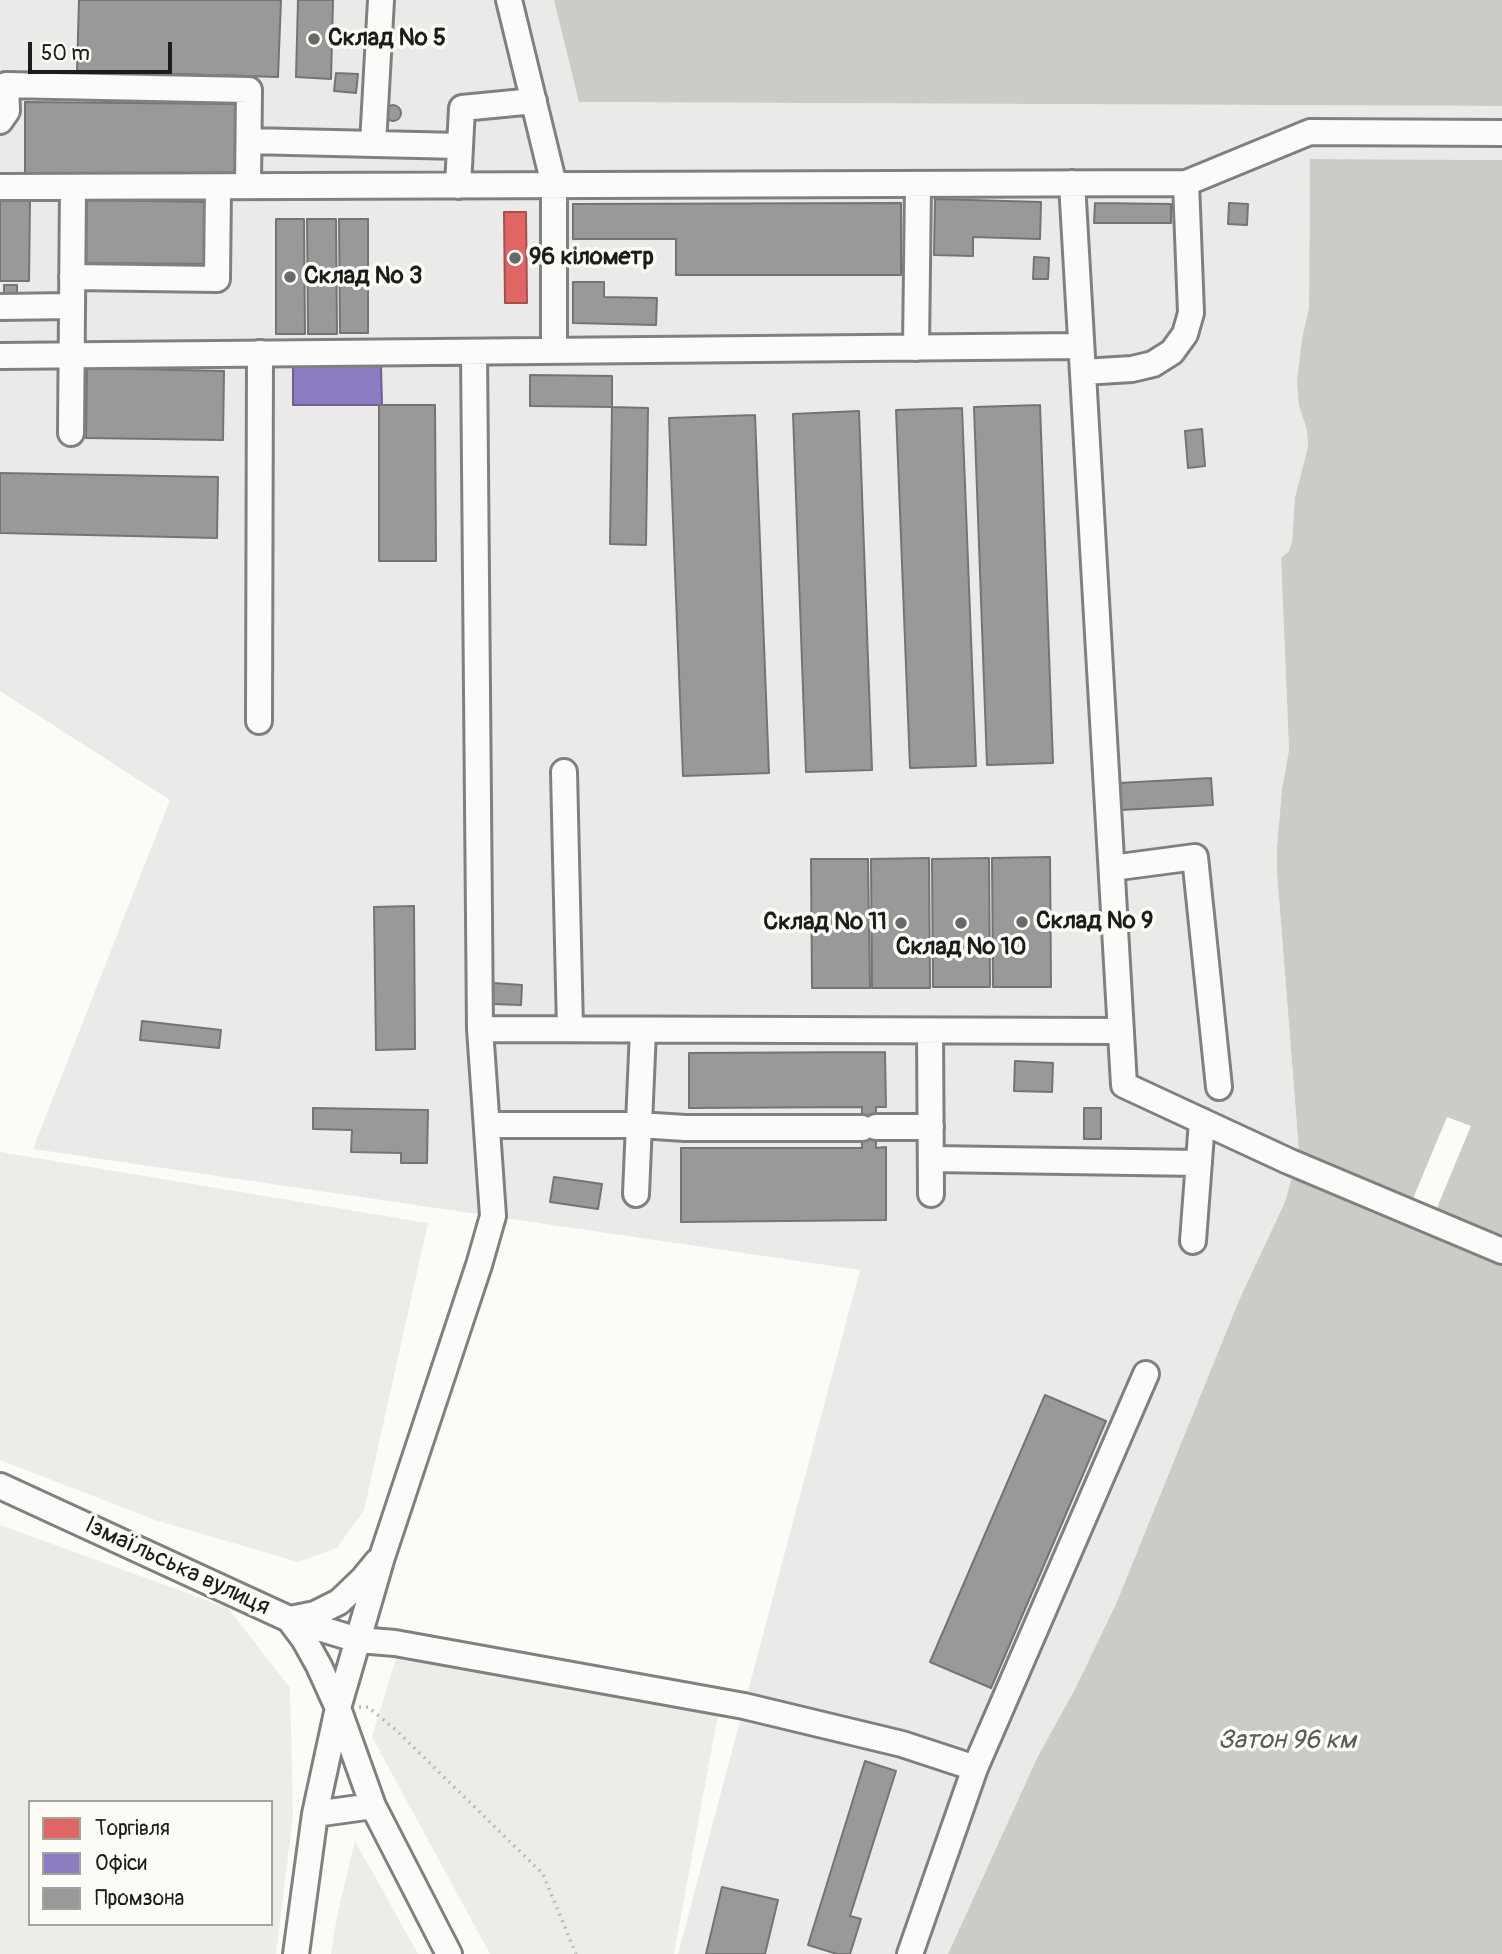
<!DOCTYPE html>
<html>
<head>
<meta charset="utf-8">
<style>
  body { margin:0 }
  #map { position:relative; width:1502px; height:1954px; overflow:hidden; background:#fcfbf8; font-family:Pangolin,sans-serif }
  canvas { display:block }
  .legend { position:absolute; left:28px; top:1800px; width:245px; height:126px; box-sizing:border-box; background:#fdfcf7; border:2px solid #a3a29f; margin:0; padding:9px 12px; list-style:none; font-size:21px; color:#1c1c1c }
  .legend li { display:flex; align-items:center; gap:14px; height:35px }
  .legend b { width:35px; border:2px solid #a3a29f }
  .scale { position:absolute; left:28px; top:42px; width:144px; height:32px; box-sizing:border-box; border:4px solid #1c1c1c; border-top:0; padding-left:9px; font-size:21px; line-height:24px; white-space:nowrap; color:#1c1c1c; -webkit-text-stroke:5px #fdfcf7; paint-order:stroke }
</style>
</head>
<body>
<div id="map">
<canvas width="1502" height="1954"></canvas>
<ul class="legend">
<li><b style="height:19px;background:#e06666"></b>Торгівля</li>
<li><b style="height:19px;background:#8e7cc3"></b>Офіси</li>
<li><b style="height:19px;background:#999"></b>Промзона</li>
</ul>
<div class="scale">50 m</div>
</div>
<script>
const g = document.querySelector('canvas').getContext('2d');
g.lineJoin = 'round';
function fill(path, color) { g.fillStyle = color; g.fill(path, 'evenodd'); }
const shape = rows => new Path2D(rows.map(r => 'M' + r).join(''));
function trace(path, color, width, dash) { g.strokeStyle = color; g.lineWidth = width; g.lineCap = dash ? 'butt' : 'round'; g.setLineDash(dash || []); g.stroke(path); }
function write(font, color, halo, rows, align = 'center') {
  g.font = font + ' Pangolin,sans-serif'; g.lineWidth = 7; g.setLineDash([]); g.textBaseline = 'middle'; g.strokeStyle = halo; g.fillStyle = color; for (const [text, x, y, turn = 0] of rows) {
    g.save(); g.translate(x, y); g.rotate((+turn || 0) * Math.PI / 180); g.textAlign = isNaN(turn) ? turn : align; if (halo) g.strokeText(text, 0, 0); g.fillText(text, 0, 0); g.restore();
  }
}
fill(shape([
  [0,0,554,0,580,102,1502,106,1502,160,1310,159,1309,308,1302,339,1299,406,1307,430,1308,447,1295,497,1292,542,1289,551,1281,559,1289,750,1282,789,1277,846,1277,872,1299,1152,1285,1202,1240,1298,1116,1604,1075,1689,1037,1758,948,1954,678,1954,860,1270,33,1149,170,800,0,691]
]), '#ebeae8');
fill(shape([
  [0,1152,428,1223,364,1510,337,1548,298,1562,158,1521,0,1460],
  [0,1525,228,1608,290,1688,293,1817,276,1954,0,1954],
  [30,1802,271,1802,271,1924,30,1924],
  [417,1650,719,1709,674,1954,490,1954,372,1737,396,1658],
  [355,1841,418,1954,331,1954,337,1916]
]), '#edece8');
fill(shape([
  [554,0,1502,0,1502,106,579,102],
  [1310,159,1502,160,1502,1954,948,1954,1037,1758,1075,1689,1116,1604,1240,1298,1285,1202,1299,1152,1277,872,1277,846,1282,789,1289,750,1281,558,1289,551,1292,542,1295,497,1308,447,1307,430,1299,406,1297,381,1302,339,1309,308]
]), '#cccbc7');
fill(shape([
  [1447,1117,1471,1126,1436,1210,1502,1238,1502,1264,1339,1196,1348,1174,1412,1201]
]), '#fcfbf8');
const shops = shape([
  [504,212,526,212,527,303,505,303,504,212]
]);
fill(shops, '#e06666');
trace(shops, '#a55050', 2);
const offices = shape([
  [293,366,381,366,382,405,293,405,293,366]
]);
fill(offices, '#8e7cc3');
trace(offices, '#6c5f91', 2);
const industry = shape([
  [79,0,281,0,278,77,77,71,79,0],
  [298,0,333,0,331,79,296,77,298,0],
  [336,73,358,74,356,93,334,91,336,73],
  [25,102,236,104,235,179,25,177,25,102],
  '385 113a8 8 0 1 1 16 0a8 8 0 1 1-16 0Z',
  [0,198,30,199,29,281,0,281,0,198],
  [935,199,1041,202,1040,239,973,237,973,256,934,255,935,199],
  [87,200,209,202,208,264,86,263,87,200],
  [901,203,901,275,676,275,676,239,573,239,573,204,901,203],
  [1095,203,1171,204,1171,223,1094,223,1095,203],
  [1229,203,1248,204,1247,225,1228,224,1229,203],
  [276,219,304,219,305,334,276,334,276,219],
  [307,219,336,219,337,334,308,334,307,219],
  [339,219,368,219,368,333,340,333,339,219],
  [1034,257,1049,258,1048,279,1033,279,1034,257],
  [573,282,604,282,604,297,657,298,656,325,573,323,573,282],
  [4,285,17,285,17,294,4,294,4,285],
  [87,368,224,371,223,440,86,438,87,368],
  [530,375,612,376,612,407,530,406,530,375],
  [379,405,435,405,436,561,379,561,379,405],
  [1040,405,1053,763,987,765,974,407,1040,405],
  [612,407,648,408,646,545,610,544,612,407],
  [962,408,976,766,910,768,896,410,962,408],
  [859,411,872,770,806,772,793,414,859,411],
  [755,415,769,773,683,776,669,418,755,415],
  [1202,429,1205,466,1188,468,1185,431,1202,429],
  [0,473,218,477,217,538,0,533,0,473],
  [1211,778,1213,805,1121,810,1119,783,1211,778],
  [1050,857,1051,987,993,987,992,858,1050,857],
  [929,858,930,988,872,988,871,859,929,858],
  [989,858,990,987,933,987,932,859,989,858],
  [811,859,868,859,870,988,812,988,811,859],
  [414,906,415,1049,376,1050,374,907,414,906],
  [493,983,522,985,521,1005,492,1004,493,983],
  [142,1021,221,1030,219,1048,140,1040,142,1021],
  [885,1052,886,1107,876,1107,876,1148,886,1147,886,1220,681,1222,681,1148,862,1148,862,1107,689,1108,689,1053,885,1052],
  [1015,1061,1053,1063,1052,1092,1014,1091,1015,1061],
  [313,1108,428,1110,427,1163,401,1163,401,1153,351,1152,352,1130,313,1129,313,1108],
  [1084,1108,1101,1108,1101,1139,1084,1139,1084,1108],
  [554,1177,602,1184,598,1209,550,1202,554,1177],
  [1045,1395,1106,1421,991,1688,930,1662,1045,1395],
  [865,1761,896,1771,850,1916,861,1919,850,1954,837,1954,808,1945,865,1761],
  [722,1887,778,1900,765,1954,706,1954,722,1887]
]);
fill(industry, '#999');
trace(industry, '#747474', 2);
const minor = shape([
  [509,0,554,185,554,351],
  [0,121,7,111,6,85,249,90,248,186],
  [249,141,460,146],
  [373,144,381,0],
  [1072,183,1124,1085,1288,1161,1502,1251],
  [458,186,462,108,534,101],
  [0,187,1186,183,1310,132,1502,133],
  [72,277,217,279,218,187],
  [0,307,72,306],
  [916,348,918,184],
  [0,356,1081,346],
  [1083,372,1132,369,1153,364,1172,352,1185,334,1191,313,1186,183],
  [71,433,73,187],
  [259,721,260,353],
  [564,772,570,1029],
  [1112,868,1195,857,1219,1087],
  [480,1029,1121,1031],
  [930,1031,931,1194],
  [487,1125,639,1125,685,1128,862,1128],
  [876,1127,931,1127],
  [931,1159,1199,1163],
  [636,1194,643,1030],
  [1193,1241,1202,1121],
  [0,1486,289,1619,358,1640,395,1643,744,1706,902,1744,975,1768],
  [289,1619,304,1639,319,1666,338,1708,373,1806,449,1954],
  [290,1619,315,1614,339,1602,363,1579,377,1562],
  [315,1814,373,1806],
  [296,1954,315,1814,338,1708,382,1557,479,1265,493,1216,480,1029,474,352],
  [910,1954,975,1768,1146,1374]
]);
trace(minor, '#81807f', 30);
trace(shape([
  [359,1707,368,1707,397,1731,543,1874,576,1954]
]), '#bbbab8', 3.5, [2, 5]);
trace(minor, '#fbfbf9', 24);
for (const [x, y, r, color] of [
  [314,39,7,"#6a6a69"],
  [515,258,7,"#6a6a69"],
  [290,277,7,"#6a6a69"],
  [1022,922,7,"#6a6a69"],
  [901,923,7,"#6a6a69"],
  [961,923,7,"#6a6a69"]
]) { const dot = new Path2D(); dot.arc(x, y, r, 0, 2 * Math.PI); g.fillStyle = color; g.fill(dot); trace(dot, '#fdfcf7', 2.5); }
write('bold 24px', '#1c1c1c', '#fdfcf7', [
  ["Склад № 5",328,39],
  ["96 кілометр",529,258],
  ["Склад № 3",304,277],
  ["Склад № 9",1036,922],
  ["Склад № 11",887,923,"right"],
  ["Склад № 10",961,948,"center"]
], 'left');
write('24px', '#1c1c1c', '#fdfcf7', [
  ["Ізмаїльська вулиця",177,1567,25]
]);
write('italic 26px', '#5a5a58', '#fdfcf7', [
  ["Затон 96 км",1287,1741]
]);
</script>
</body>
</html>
